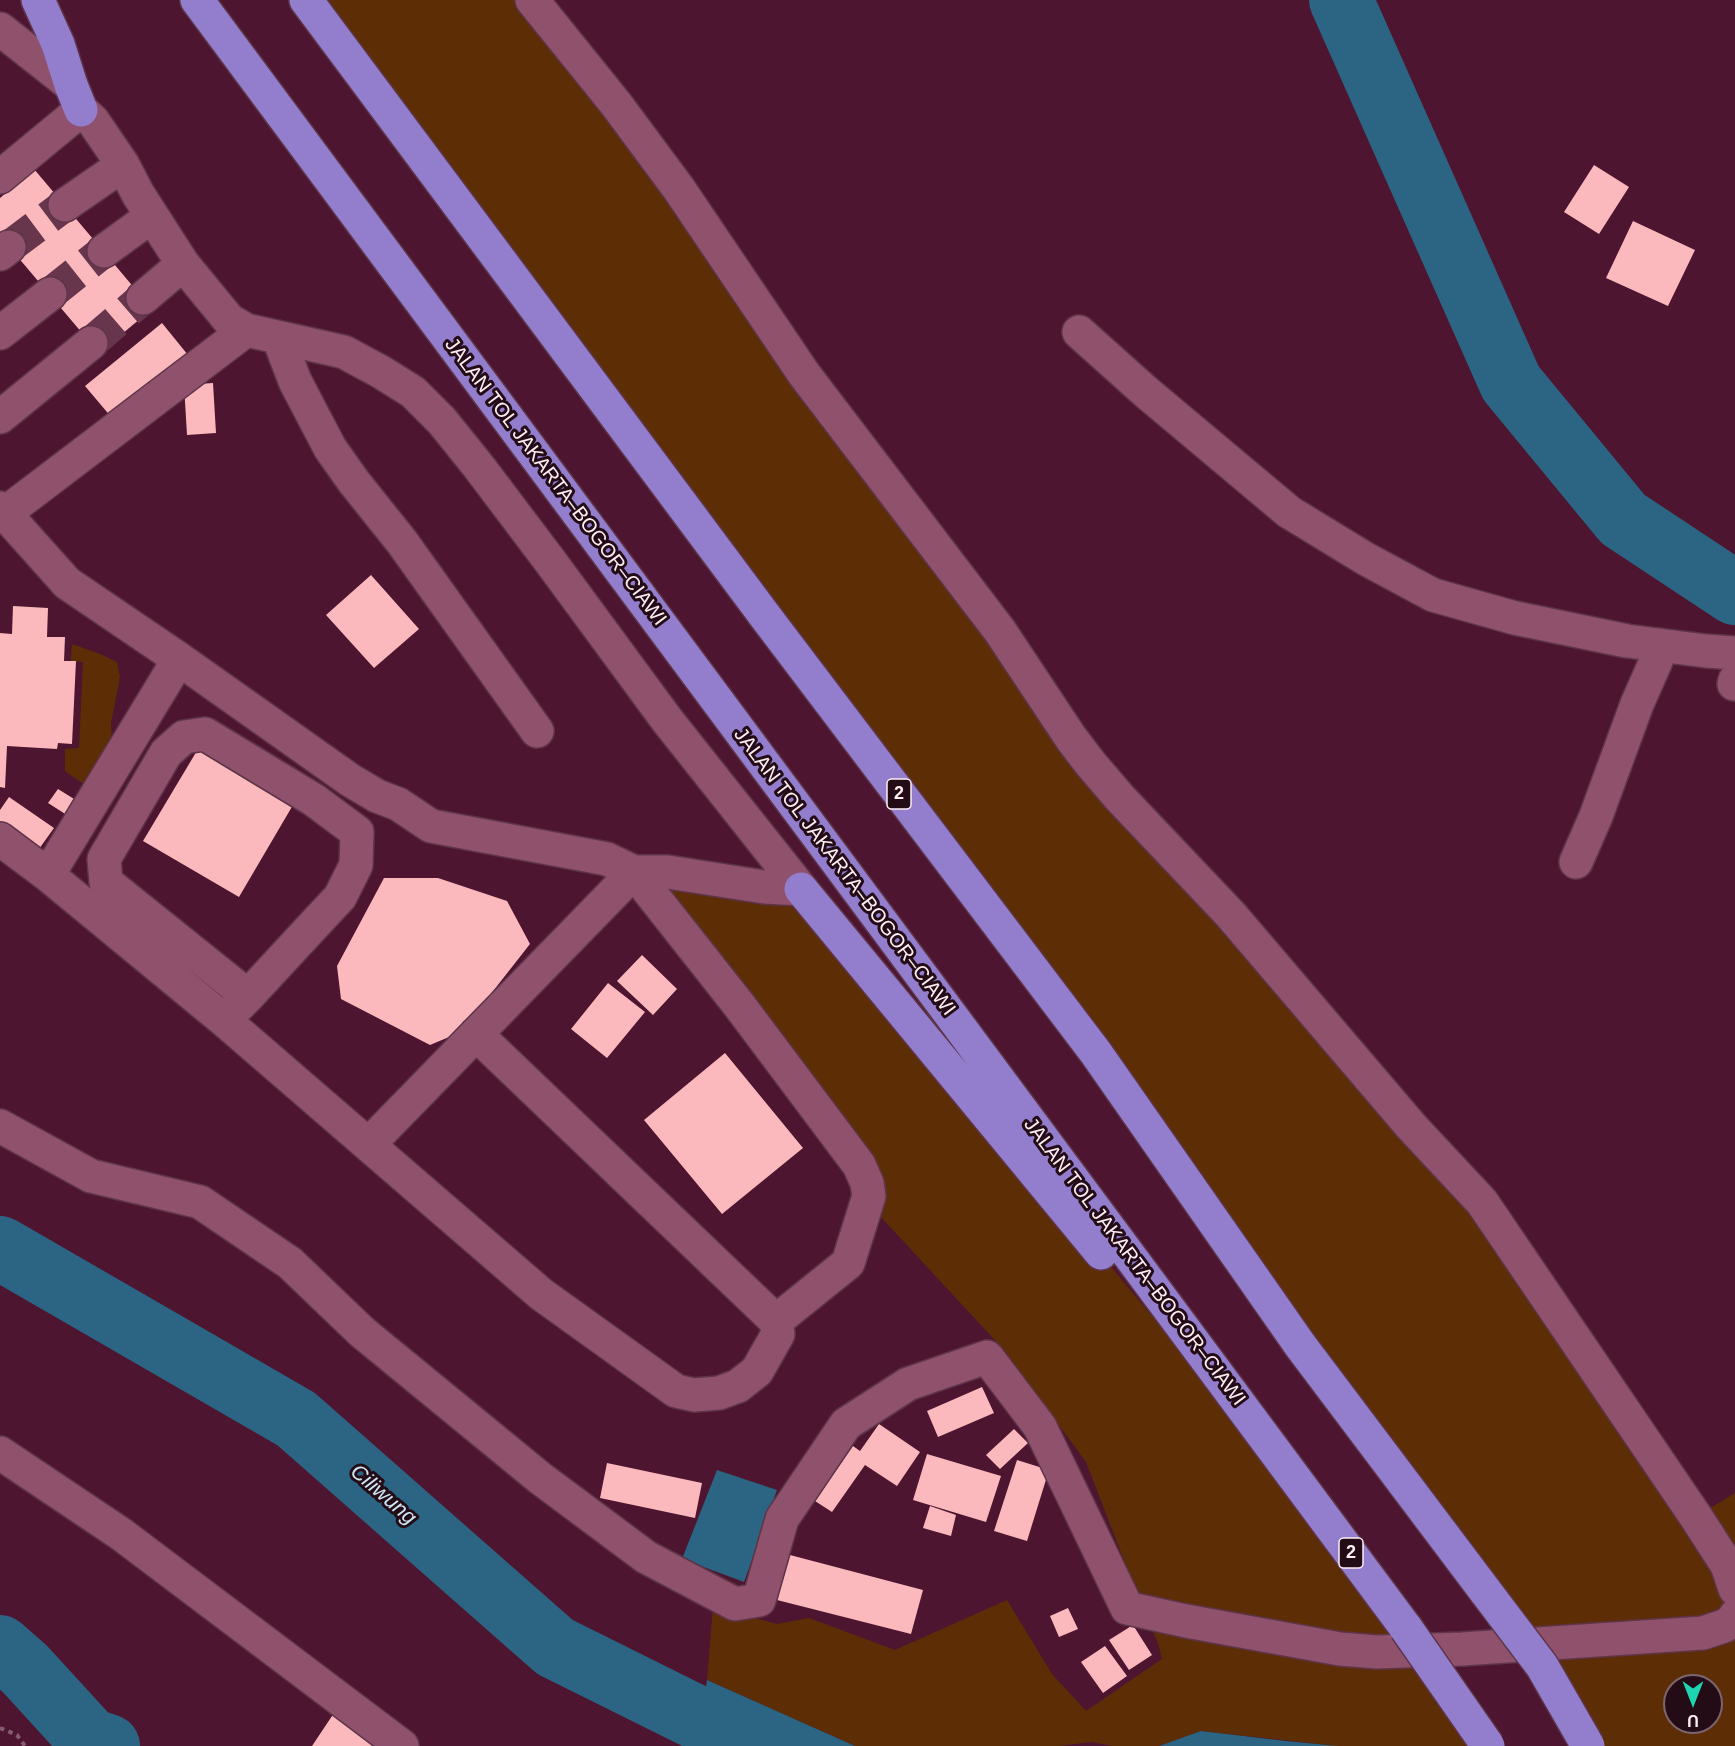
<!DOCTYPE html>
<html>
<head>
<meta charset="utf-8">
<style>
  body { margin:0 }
  #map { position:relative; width:1735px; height:1746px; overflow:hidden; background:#4d1530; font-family:Helvetica,sans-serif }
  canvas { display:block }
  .north { position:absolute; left:1663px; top:1674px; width:60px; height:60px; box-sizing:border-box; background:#240c17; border:2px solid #7b666f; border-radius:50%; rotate:180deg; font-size:16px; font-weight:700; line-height:24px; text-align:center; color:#fdeef3 }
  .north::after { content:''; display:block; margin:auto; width:21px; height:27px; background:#1dd5b1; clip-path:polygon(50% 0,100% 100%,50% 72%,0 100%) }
</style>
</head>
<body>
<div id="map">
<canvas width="1735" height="1746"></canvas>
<div class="north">U</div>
</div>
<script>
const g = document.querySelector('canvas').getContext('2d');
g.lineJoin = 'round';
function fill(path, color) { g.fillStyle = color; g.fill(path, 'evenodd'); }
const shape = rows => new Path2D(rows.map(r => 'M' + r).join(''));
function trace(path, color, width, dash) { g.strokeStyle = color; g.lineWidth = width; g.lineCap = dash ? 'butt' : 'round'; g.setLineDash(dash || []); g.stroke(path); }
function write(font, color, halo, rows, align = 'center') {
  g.font = font + ' Helvetica,sans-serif'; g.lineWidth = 6; g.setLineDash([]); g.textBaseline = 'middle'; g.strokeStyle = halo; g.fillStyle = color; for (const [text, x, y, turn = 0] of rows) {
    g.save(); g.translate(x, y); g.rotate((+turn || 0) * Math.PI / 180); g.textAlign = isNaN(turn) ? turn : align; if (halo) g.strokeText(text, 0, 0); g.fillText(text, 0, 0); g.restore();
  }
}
fill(shape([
  [306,0,530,0,1090,763,1487,1208,1696,1517,1735,1493,1735,1746,1589,1746],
  [1675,1686,1711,1686,1711,1722,1675,1722],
  [72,644,100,654,117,662,120,677,111,723,112,746,85,785,65,771,65,749,79,748,83,662,71,661],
  [634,872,801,889,1150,1314,1187,1347,1488,1746,1337,1746,1201,1731,1159,1746,1112,1746,1092,1742,1058,1746,855,1746,707,1680,713,1607,777,1624,809,1618,895,1650,1007,1600,1052,1674,1086,1711,1162,1659,1158,1643,1144,1612,1086,1462,1004,1350,867,1202]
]), '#5d2e06');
fill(shape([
  [717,1470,777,1490,744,1582,682,1559],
  [707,1680,855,1746,697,1746],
  [1201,1731,1286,1741,1338,1746,1159,1746]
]), '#2b6583');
trace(shape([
  [1341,0,1511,383,1623,519,1735,593],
  [0,1248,296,1419,555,1647,732,1735,762,1746],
  [0,1647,25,1669,90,1740,108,1746]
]), '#2b6583', 64);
fill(shape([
  [1594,165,1629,187,1599,234,1564,212],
  [34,169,152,309,99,353,0,236,0,198],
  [1633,221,1695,250,1668,306,1606,278],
  [162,323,188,355,112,418,85,386],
  [213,383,216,433,187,435,184,385],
  [371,575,419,629,374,668,326,615],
  [13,606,48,608,47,637,65,637,64,661,76,661,72,744,58,743,57,749,7,746,5,788,0,787,0,633,12,634],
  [198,749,293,805,239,897,143,841],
  [58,789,79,802,70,817,48,803],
  [9,797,54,828,39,849,0,822,0,810],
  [384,878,438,878,507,901,530,944,461,1032,430,1045,341,999,337,966],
  [642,955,677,989,653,1015,617,981],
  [608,983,645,1012,607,1058,571,1029],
  [725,1053,803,1148,722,1214,644,1120],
  [982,1387,994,1413,938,1437,927,1411],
  [879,1424,920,1452,897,1486,865,1465,832,1512,815,1501,853,1446,860,1451],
  [1014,1429,1028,1443,1000,1469,986,1455],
  [927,1454,1001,1476,986,1522,913,1500],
  [1017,1460,1049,1470,1027,1541,994,1531],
  [607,1463,702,1483,695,1518,600,1498],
  [930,1506,956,1515,951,1536,923,1528],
  [790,1555,923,1590,911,1634,777,1600],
  [1068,1608,1078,1629,1059,1637,1050,1616],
  [1133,1625,1152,1655,1129,1670,1109,1640],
  [1105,1646,1127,1676,1103,1693,1081,1662],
  [334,1713,386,1746,312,1746]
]), '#fbb9be');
trace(shape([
  [9,247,65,205],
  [50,294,104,251],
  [91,343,143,298]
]), '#67364d', 33, [33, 16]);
const minor = shape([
  [532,0,616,104,679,189,804,374,1000,631,1071,738,1090,763,1120,798,1231,915,1411,1126,1482,1202,1696,1517,1727,1565,1735,1589],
  [0,29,71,85],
  [0,177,81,110,93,121,123,165,138,194,183,264,229,320,246,330,344,352,381,372,413,392,442,421,479,467,550,561,667,720,801,889],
  [65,205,123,165],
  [104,251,152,216],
  [0,254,9,247],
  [143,298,183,264],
  [1079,332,1146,392,1289,512,1366,559,1433,595,1515,618,1627,641,1706,651,1735,653],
  [0,333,50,294],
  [279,339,295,381,330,448,354,482,402,542,537,731],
  [0,417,91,343],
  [0,508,67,583,179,659,350,780,377,796,398,804,431,826,607,859,634,872,668,872,764,887,801,889],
  [0,517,246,330],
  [1734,684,1735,680],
  [0,839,48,875,224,1020,541,1294,676,1391,694,1395,719,1393,738,1386,757,1371,778,1334,776,1321,848,1263,869,1196,867,1183,859,1165,739,1005,634,872,369,1144],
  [1576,862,1596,816,1637,704,1656,661,1660,645],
  [48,875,179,659],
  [224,1020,248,996,311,928,340,897,356,865,357,832,314,800,205,734,184,737,166,753,104,859,106,882,248,996],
  [476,1034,776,1321],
  [0,1126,91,1176,200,1202,290,1263,362,1332,540,1478,646,1557,735,1604,759,1600,782,1519,846,1424,908,1384,987,1357,1040,1427,1127,1608,1186,1621,1340,1649,1377,1652,1462,1649,1703,1633,1724,1626,1734,1620,1735,1616],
  [0,1453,121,1534,402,1746]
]);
const highway = shape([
  [38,0,58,44,71,85,81,110],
  [197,0,1406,1628],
  [306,0,765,616,1096,1053,1300,1345,1486,1592],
  [801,889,1101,1253]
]);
trace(minor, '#5d3448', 36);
trace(highway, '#5d3448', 36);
trace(shape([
  [0,1728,17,1735,25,1746]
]), '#865c70', 4, [4.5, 4.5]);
trace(minor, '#8f516b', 33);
trace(highway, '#927ecd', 33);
const highwayBridge = shape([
  [1486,1592,1542,1666,1588,1746],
  [1406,1628,1488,1746]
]);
trace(highwayBridge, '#5d3448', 36, []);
trace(highwayBridge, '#927ecd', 33);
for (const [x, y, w] of [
  [899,794,24],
  [1351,1553,24]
]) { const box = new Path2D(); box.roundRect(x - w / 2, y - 15, w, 30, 4.5); g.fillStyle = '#240c17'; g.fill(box); trace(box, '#fdeef3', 1.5); }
write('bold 18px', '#fdeef3', null, [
  ["2",899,794],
  ["2",1351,1553]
]);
write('20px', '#fdeef3', '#240c17', [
  ["JALAN TOL JAKARTA–BOGOR–CIAWI",555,482,53],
  ["JALAN TOL JAKARTA–BOGOR–CIAWI",844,872,53],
  ["JALAN TOL JAKARTA–BOGOR–CIAWI",1134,1262,53]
]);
write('italic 21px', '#cfe7f5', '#240c17', [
  ["Ciliwung",383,1495,41]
]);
</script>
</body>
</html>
